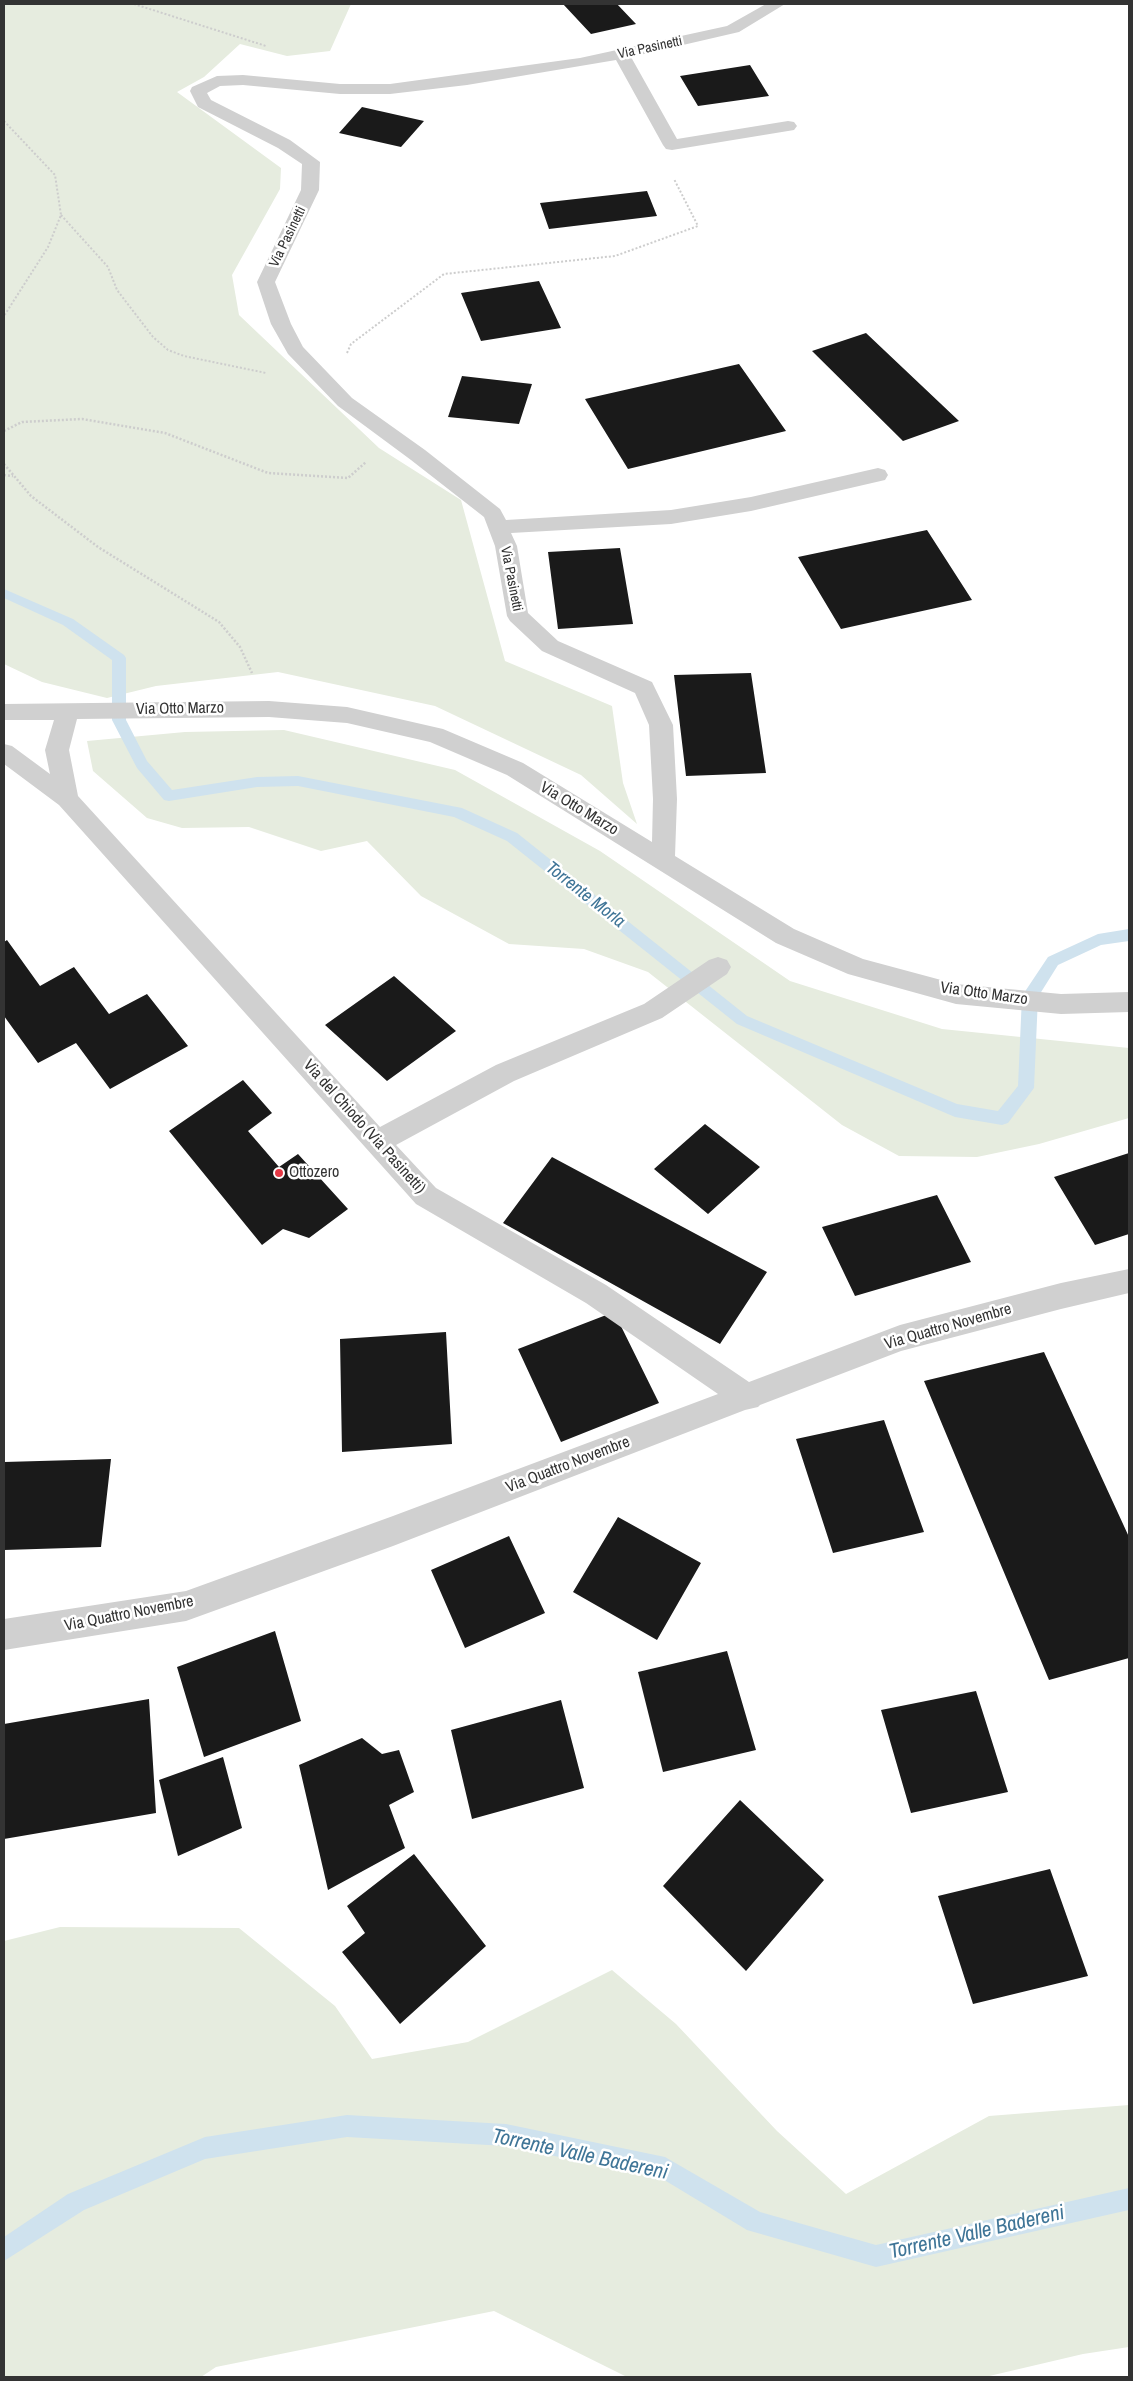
<!DOCTYPE html>
<html>
<head>
<meta charset="utf-8">
<style>
  body { margin:0 }
  #map { position:relative; width:1133px; height:2381px; overflow:hidden; background:#fff; font-family:"Archivo Narrow",sans-serif }
  canvas { display:block }
  .frame { position:absolute; inset:0; border:5px solid #333; pointer-events:none }
</style>
</head>
<body>
<div id="map">
<canvas width="1133" height="2381"></canvas>
<div class="frame"></div>
</div>
<script>
const g = document.querySelector('canvas').getContext('2d');
g.lineJoin = 'round';
function fill(path, color) { g.fillStyle = color; g.fill(path, 'evenodd'); }
const shape = rows => new Path2D(rows.map(r => 'M' + r).join(''));
function trace(path, color, width, dash) { g.strokeStyle = color; g.lineWidth = width; g.lineCap = dash ? 'butt' : 'round'; g.setLineDash(dash || []); g.stroke(path); }
function write(font, color, halo, rows, align = 'center') {
  g.font = font + ' "Archivo Narrow",sans-serif'; g.lineWidth = 5; g.setLineDash([]); g.textBaseline = 'middle'; g.strokeStyle = halo; g.fillStyle = color; for (const [text, x, y, turn = 0] of rows) {
    g.save(); g.translate(x, y); g.rotate((+turn || 0) * Math.PI / 180); g.textAlign = isNaN(turn) ? turn : align; if (halo) g.strokeText(text, 0, 0); g.fillText(text, 0, 0); g.restore();
  }
}
fill(shape([
  [4,4,351,4,330,51,287,56,240,44,204,77,177,92,281,168,280,189,232,275,239,315,379,448,461,500,505,661,612,706,623,783,637,824,581,775,435,706,278,672,156,686,107,698,42,682,4,664],
  [284,730,455,770,600,851,790,981,942,1029,1129,1048,1129,1118,1039,1144,977,1157,899,1156,842,1125,648,972,584,949,509,944,421,896,367,841,321,851,249,827,182,828,147,818,93,771,87,741,185,732],
  [60,1927,239,1928,335,2006,372,2059,468,2042,612,1970,676,2024,777,2131,846,2194,989,2116,1129,2105,1129,2347,1083,2354,985,2377,627,2377,494,2311,216,2367,201,2377,4,2377,4,1941]
]), '#e6ecdf');
fill(shape([
  [4,589,73,619,124,655,126,658,126,720,147,761,172,790,257,777,298,776,462,808,517,833,747,1016,957,1104,998,1111,1018,1086,1022,996,1048,957,1098,934,1129,929,1129,941,1101,945,1058,965,1038,997,1034,1088,1008,1123,1002,1125,955,1117,737,1024,507,841,454,817,298,786,257,787,169,801,164,800,137,768,112,720,112,660,63,625,4,598,4,589],
  [347,2115,506,2124,665,2157,760,2212,876,2245,1129,2188,1129,2210,876,2267,747,2230,661,2178,506,2146,347,2137,205,2159,84,2210,4,2261,4,2237,68,2194,205,2137,347,2115]
]), '#cfe2ee');
fill(shape([
  [563,4,617,4,636,24,591,34],
  [750,65,769,96,698,106,680,76],
  [362,107,424,121,401,147,339,133],
  [647,191,657,216,549,229,540,203],
  [539,281,561,328,481,341,461,293],
  [866,333,959,421,903,441,812,351],
  [739,364,786,431,628,469,585,399],
  [462,376,532,384,519,424,448,417],
  [927,530,972,600,841,629,798,557],
  [620,548,633,624,558,629,548,552],
  [751,673,766,773,686,776,674,675],
  [7,940,40,986,74,967,109,1014,147,994,188,1046,110,1089,76,1043,38,1063,4,1016,4,942],
  [394,976,456,1031,387,1081,325,1025],
  [243,1080,272,1113,248,1131,279,1167,298,1154,348,1209,309,1238,283,1229,262,1245,169,1131],
  [705,1124,760,1167,708,1214,654,1169],
  [1129,1153,1129,1234,1095,1245,1054,1177],
  [552,1157,767,1272,720,1344,503,1223],
  [937,1195,971,1262,855,1296,822,1227],
  [614,1312,659,1403,561,1442,518,1349],
  [446,1332,452,1444,342,1452,340,1339],
  [1044,1352,1129,1537,1129,1658,1049,1680,924,1381],
  [884,1420,924,1532,833,1553,796,1439],
  [111,1459,101,1547,4,1550,4,1462],
  [618,1517,701,1563,657,1640,573,1592],
  [509,1536,545,1613,465,1648,431,1570],
  [275,1631,301,1721,204,1757,177,1667],
  [727,1651,756,1750,663,1772,638,1672],
  [976,1691,1008,1792,911,1813,881,1710],
  [149,1699,156,1813,4,1839,4,1724],
  [561,1700,584,1788,472,1819,451,1730],
  [362,1738,382,1754,399,1750,414,1792,389,1805,405,1848,328,1890,299,1765],
  [223,1757,242,1828,178,1856,159,1780],
  [740,1800,824,1880,746,1971,663,1886],
  [414,1854,486,1946,400,2024,342,1952,365,1933,347,1906],
  [1050,1869,1088,1976,973,2004,938,1896]
]), '#1a1a1a');
trace(shape([
  [134,4,266,46],
  [4,121,55,175,61,215,48,247,4,316],
  [61,215,108,267,117,290,153,337,168,350,184,356,266,373],
  [347,353,351,344,444,274,615,256,698,226,674,179]
]), '#cdcdcd', 2, [2, 2]);
trace(shape([
  [4,431,22,422,82,419,165,433,268,473,348,478,366,462],
  [4,464,31,496,98,547,219,622,240,647,252,673],
  [4,475,13,476]
]), '#cdcdcd', 2.5, [2, 2]);
fill(shape([
  [766,4,785,4,739,32,631,57,677,139,788,121,794,122,797,126,794,130,788,131,672,150,666,149,663,145,616,60,467,85,390,94,340,94,243,85,220,86,207,93,211,100,290,140,320,162,319,190,275,282,291,324,303,347,352,398,425,450,500,509,506,520,671,510,751,497,878,468,885,470,888,475,885,480,751,511,671,524,511,533,517,546,528,613,558,641,652,682,673,725,677,799,675,856,794,929,863,959,956,984,1061,994,1129,992,1129,1012,1061,1014,956,1004,848,974,776,943,507,775,430,742,347,723,269,717,77,719,69,750,78,796,380,1127,496,1065,644,1004,709,960,718,957,727,960,731,967,727,974,662,1018,514,1081,396,1145,436,1188,606,1285,749,1382,900,1325,1061,1283,1129,1269,1129,1293,1061,1309,901,1351,760,1405,758,1407,745,1410,393,1546,186,1621,4,1650,4,1619,186,1591,393,1516,718,1394,586,1303,416,1204,59,805,4,764,4,744,12,746,50,774,45,750,54,720,4,720,4,704,269,701,347,707,443,729,523,763,652,842,653,799,649,725,635,693,542,651,510,621,507,616,495,546,484,517,411,460,338,406,288,354,271,324,257,282,301,190,302,164,278,148,198,107,190,91,192,87,217,76,243,75,340,84,390,84,580,58,727,26,766,4]
]), '#d0d0d0');
for (const [x, y, r, color] of [
  [279,1173,5,"#e63946"]
]) { const dot = new Path2D(); dot.arc(x, y, r, 0, 2 * Math.PI); g.fillStyle = color; g.fill(dot); trace(dot, '#fff', 2); }
write('14px', '#333', '#fff', [
  ["Via Pasinetti",650,48,-12],
  ["Via Pasinetti",288,237,-64],
  ["Via Pasinetti",511,579,79]
]);
write('16px', '#333', '#fff', [
  ["Via Otto Marzo",180,709,-1],
  ["Via Otto Marzo",579,809,31],
  ["Via Otto Marzo",984,994,8],
  ["Via del Chiodo (Via Pasinetti)",364,1127,48],
  ["Via Quattro Novembre",948,1327,-16],
  ["Via Quattro Novembre",568,1465,-21],
  ["Via Quattro Novembre",129,1614,-11]
]);
write('16px', '#333', '#fff', [
  ["Ottozero",289,1173]
], 'left');
write('italic 18px', '#3f7597', '#fff', [
  ["Torrente Morla",585,895,38]
]);
write('italic 21px', '#3f7597', '#fff', [
  ["Torrente Valle Badereni",580,2155,12],
  ["Torrente Valle Badereni",977,2233,-13]
]);
</script>
</body>
</html>
